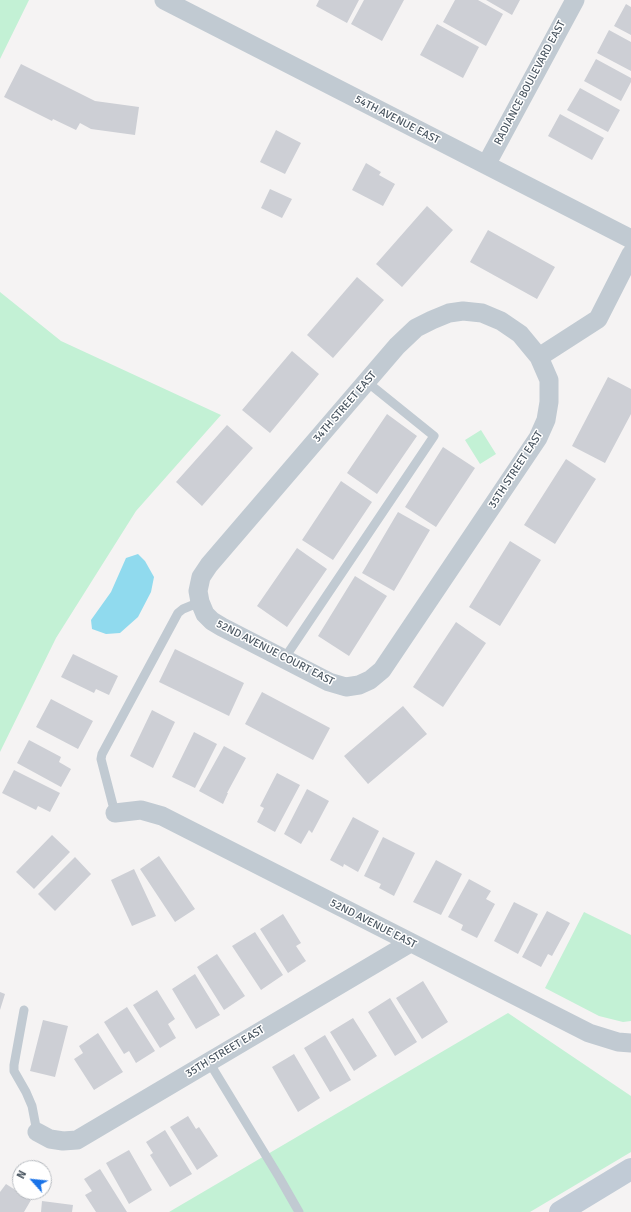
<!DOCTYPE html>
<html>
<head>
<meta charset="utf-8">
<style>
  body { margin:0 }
  #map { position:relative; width:631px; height:1212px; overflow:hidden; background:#f5f3f3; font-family:Signika,sans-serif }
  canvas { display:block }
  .north { position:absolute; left:12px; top:1160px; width:40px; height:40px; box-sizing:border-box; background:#fff; border:1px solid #b7bbc0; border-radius:50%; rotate:297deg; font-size:11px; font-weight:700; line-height:16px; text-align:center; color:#4a5661 }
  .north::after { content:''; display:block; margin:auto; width:14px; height:18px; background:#1a73e8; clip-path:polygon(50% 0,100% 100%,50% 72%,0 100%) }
</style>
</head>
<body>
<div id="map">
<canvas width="631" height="1212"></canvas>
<div class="north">N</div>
</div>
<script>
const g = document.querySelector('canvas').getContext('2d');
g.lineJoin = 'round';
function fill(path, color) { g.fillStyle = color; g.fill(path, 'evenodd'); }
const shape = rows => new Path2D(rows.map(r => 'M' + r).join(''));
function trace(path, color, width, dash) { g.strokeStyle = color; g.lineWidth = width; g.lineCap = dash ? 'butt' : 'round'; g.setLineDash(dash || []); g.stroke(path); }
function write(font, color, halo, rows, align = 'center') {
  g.font = font + ' Signika,sans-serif'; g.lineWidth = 3; g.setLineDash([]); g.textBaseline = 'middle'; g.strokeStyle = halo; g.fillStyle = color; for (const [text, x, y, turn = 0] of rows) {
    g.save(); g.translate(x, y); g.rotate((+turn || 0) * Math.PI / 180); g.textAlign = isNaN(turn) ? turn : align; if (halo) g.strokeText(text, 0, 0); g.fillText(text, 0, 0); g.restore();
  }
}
fill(shape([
  [0,0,29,0,0,59],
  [0,292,61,341,221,415,136,511,56,638,0,752],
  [481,430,496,454,480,464,465,440],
  [584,912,631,935,631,1021,623,1022,599,1016,545,988],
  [508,1013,631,1096,631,1152,530,1212,169,1212]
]), '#c3f1d5');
fill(shape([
  [138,554,145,561,154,577,151,592,138,617,120,633,106,634,92,629,91,620,111,592,126,558]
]), '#90daee');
fill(shape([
  [319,0,359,0,347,23,316,6],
  [364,0,404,0,382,41,351,24],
  [455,0,478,0,503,14,486,46,443,22],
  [486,0,520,0,512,15],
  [626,4,631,7,631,35,614,26],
  [437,24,479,47,463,78,420,55],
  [609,30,631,42,631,71,597,53],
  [596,59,631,78,631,82,621,101,584,81],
  [21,64,95,101,139,107,135,135,91,129,80,123,76,130,53,119,52,121,4,97],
  [580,88,620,110,608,132,567,110],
  [560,114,604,138,592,160,548,136],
  [276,130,301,143,285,174,260,162],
  [366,163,381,172,379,175,395,184,383,206,352,190],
  [270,189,292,199,282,218,261,208],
  [427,206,453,230,402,287,376,264],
  [488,230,555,267,537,299,470,262],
  [357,277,384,300,333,358,307,335],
  [292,351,319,374,270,433,242,410],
  [608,377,631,389,631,414,605,463,572,446],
  [387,414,417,436,377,494,347,473],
  [227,425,253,448,202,506,176,482],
  [443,447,475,468,436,527,405,507],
  [566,459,596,479,555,544,524,525],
  [341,481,372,502,333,560,302,540],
  [398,512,430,530,394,591,362,573],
  [510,541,541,560,500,626,469,607],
  [297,548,327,569,287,627,257,606],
  [355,576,387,596,349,656,318,636],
  [456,622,486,643,443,707,413,687],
  [175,649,244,683,229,716,159,682],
  [73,654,118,676,109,695,96,689,94,693,61,677],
  [262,692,330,728,313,760,245,724],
  [51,699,93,721,78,749,36,727],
  [403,706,427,734,368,784,344,756],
  [152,710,175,722,153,768,130,756],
  [194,732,217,744,195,788,172,777],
  [29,740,61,757,59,762,71,769,61,787,17,763],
  [224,746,246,758,227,793,228,793,223,804,199,791],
  [14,770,60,793,50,812,38,806,36,810,2,793],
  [277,773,300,785,275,832,257,822,264,808,260,806],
  [307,789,329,801,312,833,309,830,301,844,284,834],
  [353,817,379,831,358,872,344,864,343,867,330,860],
  [52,835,70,852,34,889,16,872],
  [383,837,415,853,394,896,379,888,381,884,364,876],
  [159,856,195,909,175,922,140,869],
  [75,857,91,874,55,911,38,894],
  [436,860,462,874,441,915,413,902],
  [134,869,156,916,132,926,111,880],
  [469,879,491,891,486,899,495,904,477,938,461,930,463,925,448,917],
  [514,902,538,914,518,954,494,941],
  [547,911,570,923,552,956,548,954,541,967,522,957],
  [283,914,301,943,296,946,306,961,288,973,260,929],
  [255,932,283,975,261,990,232,946],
  [217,954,245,996,224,1010,197,967],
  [195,974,220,1015,196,1029,172,989],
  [423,981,448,1022,422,1039,396,998],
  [157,990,175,1019,168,1024,176,1038,160,1048,133,1005],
  [0,992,5,994,0,1010],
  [390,998,417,1042,395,1056,368,1012],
  [127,1007,155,1051,136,1063,129,1051,124,1054,104,1022],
  [353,1018,377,1056,354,1071,330,1032],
  [43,1020,68,1026,55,1077,30,1071],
  [98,1033,123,1072,94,1090,74,1059,83,1053,79,1046],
  [325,1035,351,1080,330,1092,304,1048],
  [294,1054,320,1098,298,1112,272,1067],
  [188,1116,196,1129,199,1127,218,1156,197,1170,170,1127],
  [165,1130,192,1174,170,1187,150,1155,153,1153,146,1142],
  [129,1150,152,1190,129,1204,106,1163],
  [100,1169,127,1212,96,1212,85,1195,92,1191,84,1179],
  [6,1184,31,1200,24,1212,0,1212,0,1192],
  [42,1201,73,1205,72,1212,41,1212]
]), '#cdcfd5');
trace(shape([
  [284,659,434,436,367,382],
  [115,813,101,759,102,754,178,613,183,609,200,602],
  [24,1010,14,1065,14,1071,26,1092,32,1106,37,1132],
  [209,1062,279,1177,299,1212]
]), '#c1cad2', 9);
trace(shape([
  [164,0,631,239],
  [486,165,575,0],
  [539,357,520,334,501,321,482,313,463,311,449,313,432,320,416,328,397,346,209,565,201,577,198,591,200,602,205,614,212,621,222,627,329,682,346,687,359,685,370,680,382,670,538,438,546,420,549,402,549,380,539,357,598,319,631,254],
  [115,813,141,810,162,816,589,1033,618,1042,631,1043],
  [37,1132,50,1139,63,1141,77,1140,410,943]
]), '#c1cad2', 19);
trace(shape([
  [560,1212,631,1169]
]), '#c1cbd6', 22);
write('11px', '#4a5661', '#fff', [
  ["RADIANCE BOULEVARD EAST",530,83,-62],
  ["54TH AVENUE EAST",397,120,27],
  ["34TH STREET EAST",345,407,-49],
  ["35TH STREET EAST",516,470,-57],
  ["52ND AVENUE COURT EAST",275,653,27],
  ["52ND AVENUE EAST",373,924,27],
  ["35TH STREET EAST",225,1052,-31]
]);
</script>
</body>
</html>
